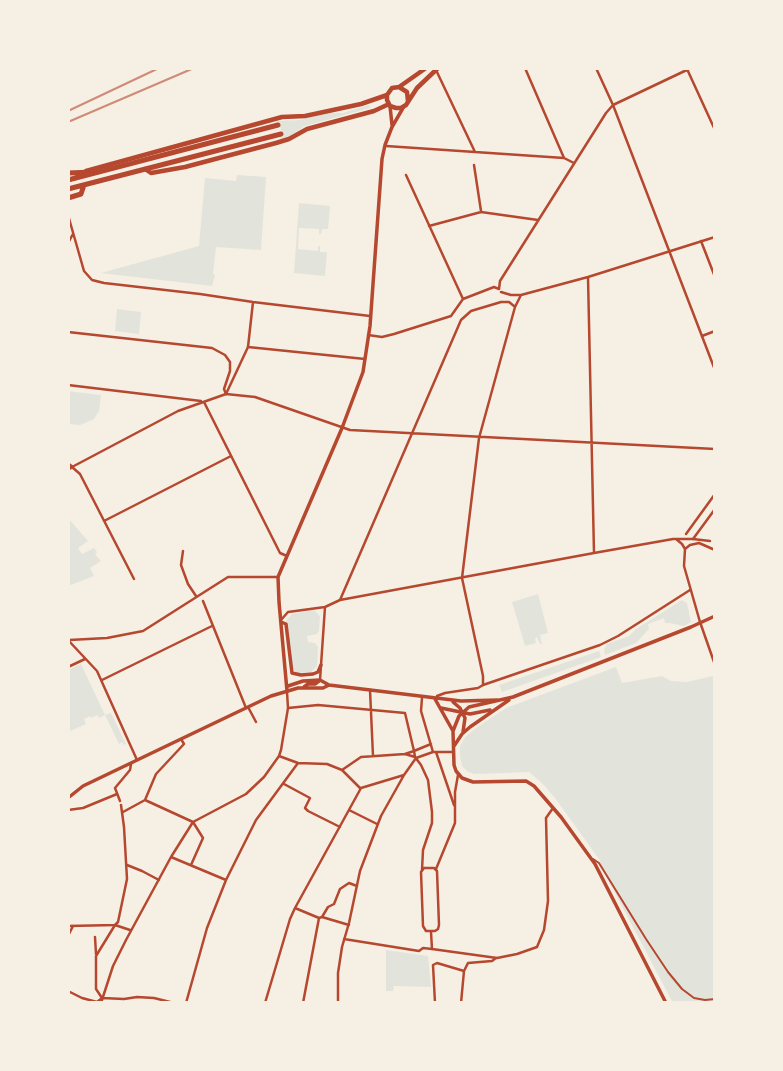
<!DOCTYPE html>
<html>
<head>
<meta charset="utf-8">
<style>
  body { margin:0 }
  #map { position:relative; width:783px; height:1071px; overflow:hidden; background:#f6efe4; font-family:Helvetica,sans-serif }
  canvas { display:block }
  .frame { position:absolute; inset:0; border:70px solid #f6efe4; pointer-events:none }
</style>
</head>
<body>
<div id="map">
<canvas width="783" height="1071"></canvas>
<div class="frame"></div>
</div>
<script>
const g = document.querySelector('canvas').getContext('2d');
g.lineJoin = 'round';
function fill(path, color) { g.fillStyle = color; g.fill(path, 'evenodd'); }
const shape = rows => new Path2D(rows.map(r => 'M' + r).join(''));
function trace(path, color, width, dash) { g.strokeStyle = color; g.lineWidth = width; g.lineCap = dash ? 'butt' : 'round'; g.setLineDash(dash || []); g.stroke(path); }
fill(shape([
  [369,105,370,108,305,126,288,137,280,140,281,129,276,121,300,120,326,113,343,113],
  [237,175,266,177,261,250,216,247,213,274,215,275,212,286,101,273,199,246,205,178,236,181],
  [299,203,330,206,328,229,322,229,321,234,319,234,319,229,299,228,298,249,318,251,318,246,320,246,320,252,327,252,325,276,294,273],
  [117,309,141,312,139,334,115,331],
  [68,391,101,395,99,411,94,419,80,425,68,424],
  [68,518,88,541,78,548,82,554,94,548,97,552,95,554,101,561,90,568,94,576,68,586],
  [538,594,548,633,540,635,542,644,540,644,537,637,535,638,536,643,525,646,512,602],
  [682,600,687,603,691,622,684,626,670,623,665,623,664,618,648,624,649,629,636,643,605,655,604,650,607,644,629,636,636,629],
  [312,610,315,611,320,616,319,630,317,634,307,636,308,642,315,643,318,647,317,666,311,672,299,673,296,672,292,668,286,621,292,614],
  [599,651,601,657,502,692,499,685],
  [81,664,105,715,111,713,126,744,124,745,122,742,119,744,105,715,99,718,97,715,91,718,90,716,84,719,86,724,68,732,68,670],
  [616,667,622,683,662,676,671,681,687,682,713,676,715,674,715,1003,673,1003,605,874,599,859,555,798,542,783,529,772,475,774,468,772,462,766,460,756,460,746,465,737,476,728,506,708],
  [386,950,428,956,431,987,394,986,393,991,386,991]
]), '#e2e4dc');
trace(shape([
  [593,859,599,863,646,939,668,972,682,989,694,998,705,1000,715,999]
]), '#b5482f', 2);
trace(shape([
  [701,241,715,277],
  [702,336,715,331],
  [226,394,248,347],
  [686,534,715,494],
  [693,539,715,509],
  [700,622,714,662],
  [483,685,600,645,618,636,690,590],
  [370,690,373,756],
  [422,698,421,711,433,752],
  [248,707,256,722],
  [288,708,318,705,405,713,414,751,405,754],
  [436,752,454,805],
  [279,756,298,763,327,764,342,770,360,788],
  [342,770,361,757,405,754,415,757],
  [284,784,310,798,305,808,308,811,340,827],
  [145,800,156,774,184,744,181,739],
  [145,800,193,822],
  [68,810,83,808,117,794],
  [349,810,377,824],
  [123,812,145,800],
  [193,822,246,794,264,777,279,756,281,750,288,708,287,692],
  [171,857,226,880],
  [127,865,142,871,159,880],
  [191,865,203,838,193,822],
  [422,870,423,850,432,823,432,812,428,780,421,765,415,757,414,751,431,744],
  [295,908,319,918],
  [322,917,349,925],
  [68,936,73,926],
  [95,937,96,954],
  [344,939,419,951,423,948,432,949],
  [68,991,82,998,97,1002,102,998,124,999,137,997,154,998,174,1003],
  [102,998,96,989,96,956,115,925,130,930],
  [101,1003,113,966,126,940,171,857,193,822],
  [186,1003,207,928,226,880,256,820,298,763],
  [265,1003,290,919,295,908,361,788,404,775],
  [303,1003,319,918,322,917,328,907,334,904,340,889,349,883,357,886],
  [338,1003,338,973,342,947,349,923,360,871,381,816,404,775,416,758,433,752,453,752],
  [435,1003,433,965,437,963,464,971],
  [461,1003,464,971,468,963,492,961,496,958]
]), '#b5482f', 2.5);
trace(shape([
  [525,68,564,158,574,163],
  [596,68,613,105,715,370],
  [687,69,715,130],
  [436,70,475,152],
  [386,146,564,158],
  [474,165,481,211],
  [406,175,463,299],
  [68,215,84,271,92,280,104,283,200,294,253,302,370,316],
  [429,226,481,212,538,220],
  [68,243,73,234],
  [588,277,594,553],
  [499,289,500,281,606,113,613,105,691,68],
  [501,292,511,295,521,295,588,277,715,237],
  [253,302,248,347,365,359],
  [451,316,463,299,494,287,499,289],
  [68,332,212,348,225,355,230,362,230,371,224,389,226,394],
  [368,335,382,337,394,334,451,316],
  [68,385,201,401],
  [204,402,280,553,287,556],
  [104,521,231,456],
  [676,539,682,544,685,549,684,566,700,622],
  [685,549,690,545,699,543,715,550],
  [183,551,181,565,188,584,196,596],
  [134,579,80,474,72,467,178,411,226,394,255,397,350,430,715,449],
  [340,600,461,320,471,311,501,302,509,302,514,306],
  [203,601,246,708],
  [281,620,288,612,325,607,340,600,594,553,673,539,693,539,710,541],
  [68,640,97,671,137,760],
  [69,640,107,638,143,631,228,577,278,577],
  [68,667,85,659],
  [102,680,212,626],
  [320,680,325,607],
  [437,696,445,693,478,688,483,685,483,676,462,578,479,438,515,307,521,295],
  [120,801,115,788,130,770,131,764],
  [424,868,434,868,437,871,439,925,438,929,435,931,426,931,423,926,421,872,424,868],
  [436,869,455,823,455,792,458,775],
  [68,926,115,925,118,922,127,879,124,827,121,805],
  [431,932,432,949,497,958,517,954,537,947,544,930,548,901,546,818,553,808]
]), '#b5482f', 2.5);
trace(shape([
  [390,106,392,125],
  [68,464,72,467,68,469],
  [281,622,286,624,292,673,301,675,313,674,318,672,321,665],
  [288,686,303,681,320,680,329,685],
  [304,687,308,684,315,684,319,681],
  [287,691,279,602,278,577,342,428,363,372,370,326,382,159,385,145,392,127,403,108],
  [435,699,453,731],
  [453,702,460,708,465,718,463,732],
  [441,708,470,714,490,710],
  [454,746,462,734,470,727,509,700],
  [68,798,83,786,181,739,271,696,298,688,323,688,329,685,461,701,498,700],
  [666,1003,595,864,561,817,534,786,526,781,473,782,462,778,456,771,454,765,453,731,459,716,469,707,513,697,691,627,715,616]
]), '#b5482f', 3.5);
trace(shape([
  [399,87,407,92,408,101],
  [387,95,387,100,390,106,396,108,401,108,406,105,417,88,438,68],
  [145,169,151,173,185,167,219,158,276,143,289,139,307,129,374,111,389,104],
  [86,171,282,117,305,116,361,104,387,95,392,88,399,87,426,68]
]), '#b5482f', 4.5);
trace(shape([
  [68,173,93,172],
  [68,180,278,125],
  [68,189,281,134],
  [68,198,81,194,84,185]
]), '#b5482f', 5);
trace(shape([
  [68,111,159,68],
  [68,122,194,68]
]), '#cf8b77', 2);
</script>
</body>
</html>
